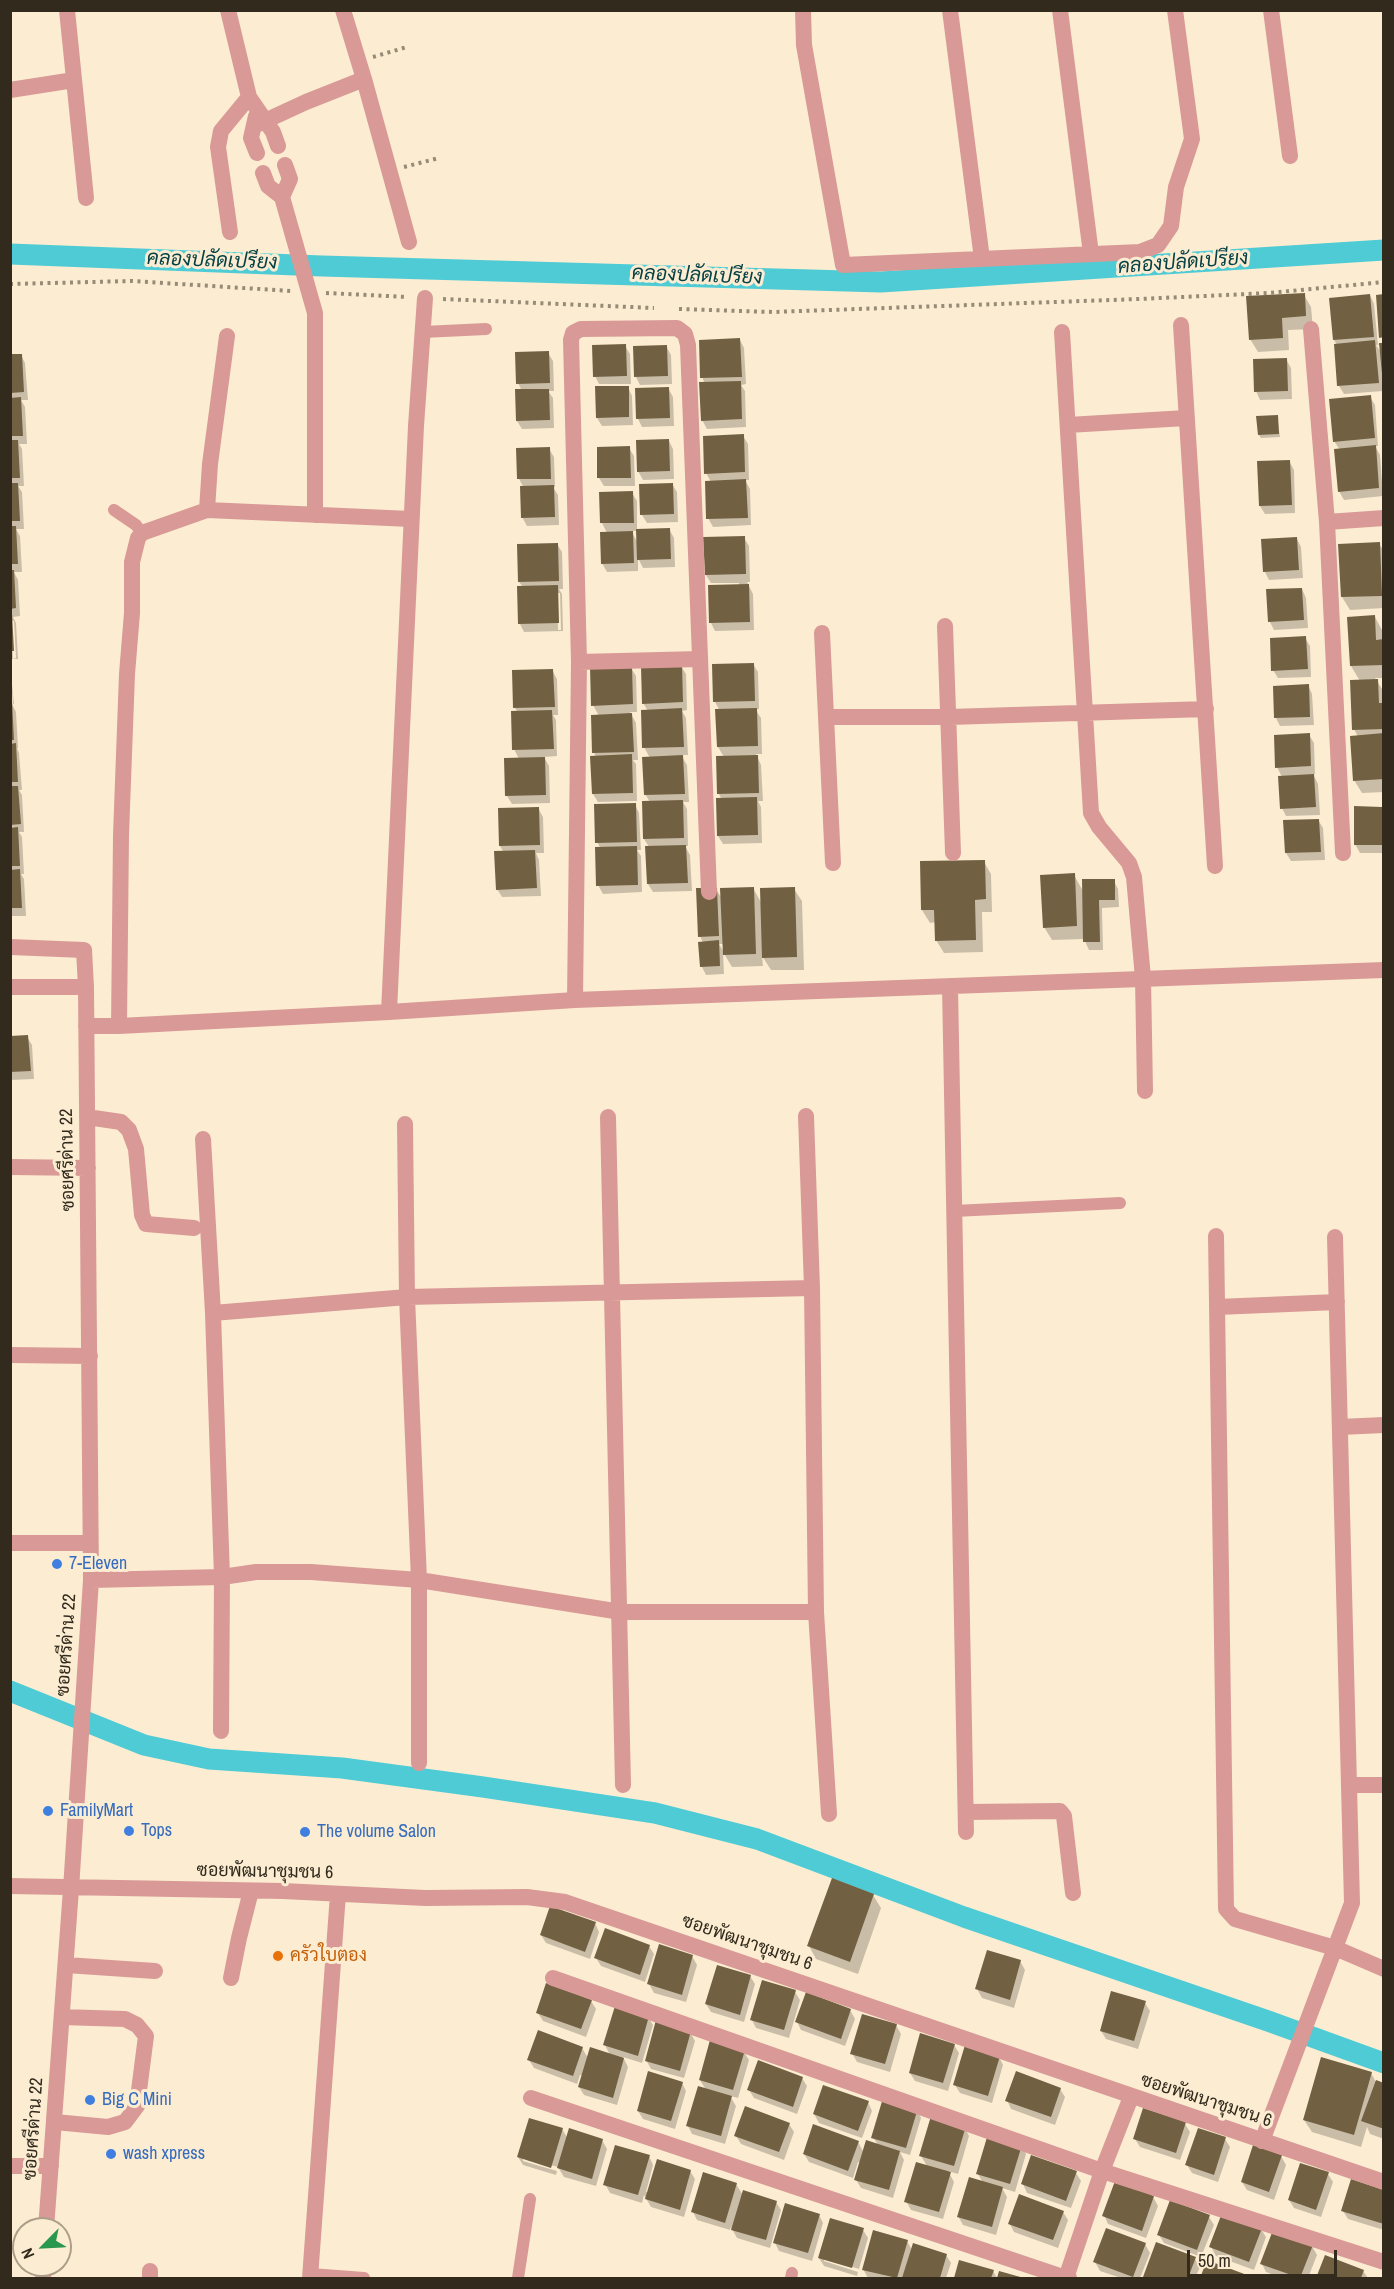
<!DOCTYPE html>
<html>
<head>
<meta charset="utf-8">
<style>
  body { margin:0 }
  #map { position:relative; width:1394px; height:2289px; overflow:hidden; background:#fcedd2; font-family:"Archivo Narrow",sans-serif }
  canvas { display:block }
  .frame { position:absolute; inset:0; border:12px solid #312a1d; pointer-events:none }
  .north { position:absolute; left:12px; top:2217px; width:60px; height:60px; box-sizing:border-box; background:#fcedd2; border:2px solid #ab9f8a; border-radius:50%; rotate:246deg; font-size:16px; font-weight:700; line-height:24px; text-align:center; color:#312a1d }
  .north::after { content:''; display:block; margin:auto; width:21px; height:27px; background:#2a974f; clip-path:polygon(50% 0,100% 100%,50% 72%,0 100%) }
  .scale { position:absolute; left:1187px; top:2250px; width:150px; height:27px; box-sizing:border-box; border:3px solid #312a1d; border-top:0; padding-left:8px; font-size:18px; line-height:21px; white-space:nowrap; color:#312a1d; -webkit-text-stroke:4px #fcedd2; paint-order:stroke }
</style>
</head>
<body>
<div id="map">
<canvas width="1394" height="2289"></canvas>
<div class="frame"></div>
<div class="north">N</div>
<div class="scale">50 m</div>
</div>
<script>
const g = document.querySelector('canvas').getContext('2d');
g.lineJoin = 'round';
function fill(path, color) { g.fillStyle = color; g.fill(path, 'evenodd'); }
const shape = rows => new Path2D(rows.map(r => 'M' + r).join(''));
function trace(path, color, width, dash) { g.strokeStyle = color; g.lineWidth = width; g.lineCap = dash ? 'butt' : 'round'; g.setLineDash(dash || []); g.stroke(path); }
function write(font, color, halo, rows, align = 'center') {
  g.font = font + ' "Archivo Narrow",Sarabun,sans-serif'; g.lineWidth = 6; g.setLineDash([]); g.textBaseline = 'middle'; g.strokeStyle = halo; g.fillStyle = color; for (const [text, x, y, turn = 0] of rows) {
    g.save(); g.translate(x, y); g.rotate((+turn || 0) * Math.PI / 180); g.textAlign = isNaN(turn) ? turn : align; if (halo) g.strokeText(text, 0, 0); g.fillText(text, 0, 0); g.restore();
  }
}
fill(shape([
  [1304,295,1311,307,1313,329,1288,330,1289,350,1258,352,1250,339],
  [1370,295,1374,304,1378,345,1384,344,1383,391,1344,394,1339,386,1335,345,1337,345,1334,340],
  [1381,344,1382,354,1376,345],
  [740,340,744,348,746,384,741,385,745,391,746,427,707,429,702,420,705,384,702,377],
  [625,346,630,354,631,384,599,384,595,376],
  [666,346,671,355,672,384,640,385,636,377],
  [548,353,553,361,554,391,548,391,553,398,554,428,522,429,517,421,522,391,518,383],
  [21,355,25,363,28,400,21,400,25,407,27,444,19,444,22,449,24,486,18,486,22,492,24,529,16,529,20,536,22,572,14,572,18,580,20,616,13,617,16,623,18,659,10,659,10,356],
  [11,621,14,621,16,658,13,659],
  [1286,359,1291,368,1292,399,1260,400,1256,391],
  [628,387,632,396,633,425,602,426,597,418],
  [668,388,673,397,674,426,642,427,638,419],
  [1370,397,1375,405,1378,446,1375,446,1380,455,1383,496,1344,500,1339,491,1340,450,1334,441],
  [1277,416,1280,437,1261,438,1259,435],
  [743,436,748,444,749,480,745,480,750,489,751,525,713,527,708,518,711,482,706,473],
  [669,441,673,449,674,479,643,480,638,471],
  [598,448,629,448,634,456,635,486,604,486,599,478],
  [549,449,554,457,555,487,553,487,558,495,559,525,527,526,522,517,524,488,519,479],
  [1289,461,1294,470,1295,513,1265,514,1260,506,1259,462],
  [672,484,677,492,678,522,647,523,642,515],
  [601,493,632,493,637,501,637,530,669,529,674,538,675,567,643,568,638,558,638,571,607,572,602,563,607,533,602,523],
  [631,531,638,531,638,543],
  [744,538,749,546,750,582,747,582,753,594,754,630,715,631,711,623,739,586,739,583,711,583,706,575,705,539],
  [1297,539,1301,547,1303,578,1269,580,1265,572],
  [557,544,562,552,563,589,559,589,562,594,563,631,524,632,520,624,523,587,519,582],
  [557,593,560,593,561,630,558,630],
  [1379,544,1384,551,1384,608,1350,610,1342,597],
  [1302,589,1306,598,1308,628,1274,630,1270,622,1268,591],
  [1375,617,1382,630,1384,641,1384,678,1375,678,1384,692,1384,792,1362,793,1354,780,1358,737,1354,729,1360,681,1351,666],
  [1305,638,1310,646,1311,677,1278,678,1273,670],
  [753,664,758,672,759,709,755,709,761,718,762,754,756,754,761,765,763,801,758,801,761,807,762,843,723,844,718,836,717,800,722,800,719,794,724,757,718,747,717,711,720,711,715,702],
  [10,665,14,704,12,704,16,712,18,748,17,748,19,753,22,790,19,790,22,795,24,832,19,832,22,837,24,874,21,874,24,879,26,916,10,916,10,704,13,704],
  [681,666,686,674,687,710,682,711,686,718,688,755,681,755,687,765,689,802,683,802,687,809,688,846,685,846,690,855,692,891,653,892,648,884,649,847,644,839,650,802,645,794,650,758,644,747,648,711,643,703],
  [631,668,636,676,637,712,630,712,636,723,638,760,633,760,636,764,637,801,598,802,593,794,596,757,594,753,599,716,593,705],
  [552,670,557,679,558,715,553,715,556,720,557,756,544,757,549,766,550,803,512,804,507,796,519,759,514,749,518,713,515,708],
  [1308,685,1312,694,1314,725,1280,726,1276,718,1274,687],
  [1309,735,1314,743,1315,774,1313,774,1318,784,1320,815,1286,816,1282,808,1282,777,1277,767],
  [635,805,639,813,641,850,637,850,641,856,642,892,603,894,598,885,601,849,597,842],
  [538,808,543,817,544,853,536,853,539,860,541,896,502,897,497,889,504,853,500,846,499,810],
  [1382,808,1384,811,1384,853,1360,853,1355,844],
  [1318,820,1323,828,1325,860,1291,861,1286,853],
  [984,862,991,874,992,912,982,912,983,952,944,953,936,940,936,922,930,923,922,910],
  [1074,875,1083,891,1114,881,1118,889,1119,907,1102,908,1103,950,1089,950,1084,939,1052,940,1044,927],
  [753,888,762,904,794,889,802,901,804,970,771,970,762,956,763,966,732,967,723,952,724,974,706,975,702,967,703,943,700,936,716,889,722,899],
  [719,944,724,944,724,952],
  [27,1037,32,1045,34,1079,10,1080,10,1038],
  [873,1895,881,1908,858,1974,816,1959,809,1946],
  [595,1923,599,1932,590,1959,546,1943,541,1935],
  [649,1946,654,1954,645,1982,601,1966,596,1958],
  [692,1956,697,1965,686,2002,654,1993,649,1984],
  [1020,1961,1025,1970,1014,2008,982,1998,977,1989],
  [750,1976,755,1984,744,2022,711,2012,706,2004],
  [795,1992,800,2000,789,2038,756,2028,752,2020],
  [591,2001,596,2009,586,2037,543,2021,538,2013],
  [1145,2003,1150,2011,1138,2049,1106,2039,1101,2031],
  [850,2010,855,2019,845,2046,801,2030,797,2022],
  [648,2017,653,2025,642,2063,623,2057,628,2067,617,2105,584,2095,579,2087,583,2075,580,2075,577,2084,534,2068,529,2060,582,2048,588,2058,610,2055,605,2045],
  [896,2025,901,2034,890,2072,857,2062,852,2053],
  [690,2032,695,2041,684,2078,651,2069,646,2060],
  [954,2045,959,2053,948,2091,915,2081,910,2073],
  [744,2052,749,2060,738,2098,730,2096,736,2106,725,2144,692,2134,688,2126,706,2090,700,2080],
  [999,2057,1003,2065,992,2103,960,2093,955,2085],
  [1371,2073,1376,2082,1384,2085,1384,2139,1370,2134,1367,2127,1361,2147,1312,2132,1304,2120],
  [802,2078,807,2086,797,2114,754,2098,749,2090],
  [682,2083,686,2091,675,2129,643,2119,638,2111],
  [1060,2089,1065,2097,1055,2125,1011,2109,1007,2100],
  [868,2102,872,2111,862,2138,819,2123,814,2114],
  [917,2110,921,2118,910,2155,900,2152,904,2160,893,2198,861,2188,856,2180,861,2163,858,2162,853,2178,809,2162,804,2154,858,2142,864,2153,878,2145,873,2137],
  [789,2124,794,2132,784,2160,741,2144,736,2136],
  [1185,2124,1190,2132,1180,2160,1140,2147,1135,2139],
  [965,2128,969,2136,958,2174,948,2171,954,2182,943,2219,911,2210,906,2201,927,2166,921,2156],
  [562,2129,568,2139,602,2140,607,2149,596,2186,564,2177,558,2167,523,2158,523,2161,557,2171,556,2175,523,2165,518,2157],
  [1225,2139,1230,2147,1218,2182,1192,2173,1187,2165],
  [1021,2146,1026,2154,1015,2192,1002,2188,1007,2197,996,2235,963,2225,958,2216,983,2183,978,2174],
  [649,2156,653,2165,646,2192,648,2192,690,2171,695,2179,684,2217,651,2207,644,2195,642,2203,610,2193,605,2184],
  [1281,2156,1286,2165,1274,2200,1247,2190,1242,2182],
  [1076,2173,1081,2181,1071,2208,1027,2193,1023,2184],
  [1328,2174,1333,2182,1321,2217,1294,2208,1289,2200],
  [736,2184,743,2195,776,2202,781,2210,770,2248,737,2238,731,2227,730,2230,697,2220,693,2212],
  [1384,2191,1384,2230,1348,2219,1343,2211],
  [1153,2197,1158,2206,1146,2238,1108,2224,1104,2215],
  [1063,2212,1068,2220,1058,2248,1014,2232,1010,2224],
  [819,2215,823,2223,812,2261,779,2251,775,2243],
  [1209,2217,1214,2225,1201,2257,1164,2243,1159,2235],
  [1261,2229,1266,2237,1254,2270,1216,2256,1211,2247],
  [863,2230,868,2238,859,2269,824,2258,824,2261,858,2272,857,2276,824,2266,819,2258],
  [907,2241,912,2250,946,2255,951,2263,946,2278,868,2278,863,2269],
  [1145,2244,1150,2253,1140,2278,1121,2278,1100,2271,1095,2262],
  [1312,2246,1317,2255,1308,2278,1282,2278,1266,2272,1262,2264],
  [1326,2257,1363,2271,1368,2278,1317,2278],
  [1195,2259,1200,2267,1195,2278,1146,2278,1145,2276],
  [960,2261,993,2271,997,2278,955,2278],
  [1207,2262,1246,2276,1247,2278,1202,2278]
]), '#0003');
trace(shape([
  [10,254,322,266,881,282,1384,250],
  [10,1691,144,1745,209,1759,342,1768,483,1787,655,1813,757,1839,964,1917,1268,2021,1384,2063]
]), '#4ecbd5', 21);
fill(shape([
  [1305,293,1306,316,1282,318,1283,338,1249,340,1246,296],
  [1370,294,1374,337,1333,340,1329,298],
  [1384,294,1384,337,1379,338,1376,295],
  [740,338,742,377,700,378,699,340],
  [1375,340,1379,383,1337,386,1334,344],
  [1379,343,1384,343,1384,374,1382,374],
  [626,344,627,376,593,377,592,345],
  [667,345,668,376,634,377,633,346],
  [549,351,550,383,516,384,515,352],
  [10,354,22,354,24,392,10,393],
  [1287,358,1288,391,1254,392,1253,359],
  [741,381,742,419,701,421,699,382],
  [595,386,629,386,629,417,596,418],
  [669,387,670,418,636,419,635,388],
  [515,389,549,389,550,420,516,421],
  [1371,395,1375,438,1333,442,1329,399],
  [21,397,23,436,10,436,10,398],
  [1278,415,1279,434,1258,435,1256,416],
  [744,434,745,472,704,474,703,436],
  [669,439,670,471,637,472,636,440],
  [10,440,18,440,20,478,10,478],
  [1376,445,1379,488,1338,492,1334,449],
  [630,446,631,478,597,478,597,447],
  [550,447,551,479,517,479,516,448],
  [1290,460,1292,505,1259,506,1257,461],
  [746,479,748,518,706,519,705,481],
  [10,483,18,483,20,521,10,521],
  [673,483,674,514,640,515,639,484],
  [554,485,555,517,521,518,520,486],
  [633,491,634,523,600,523,599,492],
  [10,526,16,526,18,564,10,564],
  [670,528,671,559,637,560,636,529],
  [633,531,634,563,601,564,600,532],
  [745,536,746,574,705,575,703,537],
  [1297,537,1299,570,1263,572,1261,539],
  [1380,542,1382,596,1341,597,1338,544],
  [558,543,559,581,518,582,517,544],
  [10,570,14,570,16,608,10,609],
  [749,584,750,622,709,623,708,585],
  [558,585,559,623,518,624,517,586],
  [1302,588,1304,620,1268,622,1266,589],
  [10,613,12,613,14,651,10,651],
  [1375,615,1376,640,1384,639,1384,665,1350,666,1347,617],
  [1306,636,1308,669,1271,671,1270,638],
  [754,663,755,701,713,702,712,664],
  [682,664,683,702,642,704,641,666],
  [632,666,633,704,591,706,590,667],
  [553,669,555,707,513,708,512,670],
  [1378,679,1379,703,1384,703,1384,729,1352,730,1350,680],
  [1309,684,1310,717,1274,718,1273,686],
  [10,700,12,700,14,740,10,740],
  [682,708,684,747,642,748,641,710],
  [757,708,758,746,717,747,715,709],
  [552,710,554,749,512,750,511,711],
  [632,713,634,752,592,753,591,715],
  [1310,733,1311,766,1275,768,1274,735],
  [1384,733,1384,779,1353,781,1350,736],
  [16,743,18,782,10,782,10,744],
  [632,754,633,793,592,794,590,756],
  [683,755,685,794,644,795,642,757],
  [758,755,759,793,717,794,716,756],
  [545,757,546,795,505,796,504,758],
  [1314,774,1316,807,1280,809,1278,776],
  [10,786,18,786,21,824,10,825],
  [757,797,758,835,717,836,716,798],
  [683,800,684,838,643,839,642,801],
  [636,803,637,842,595,843,594,804],
  [1354,806,1382,807,1382,845,1354,845],
  [539,807,540,845,499,846,498,808],
  [1319,819,1321,852,1285,853,1283,820],
  [18,827,20,866,10,866,10,828],
  [686,845,688,883,647,884,645,846],
  [637,846,638,885,596,886,595,847],
  [535,850,537,888,496,890,494,851],
  [985,860,986,899,975,900,976,940,935,941,934,910,921,910,920,861],
  [20,869,22,908,10,908,10,870],
  [1075,873,1077,926,1043,928,1040,875],
  [1082,879,1115,879,1115,900,1099,900,1100,942,1083,942],
  [754,887,756,954,723,955,720,888],
  [795,887,797,957,762,958,760,888],
  [696,888,717,888,719,936,698,937],
  [719,940,720,966,700,967,698,942],
  [28,1035,31,1071,10,1072,10,1036],
  [832,1878,874,1894,850,1962,807,1946],
  [550,1906,596,1922,585,1952,540,1935],
  [605,1928,650,1945,640,1975,594,1958],
  [659,1944,693,1955,682,1995,647,1984],
  [987,1950,1021,1960,1010,2000,975,1989],
  [717,1965,751,1975,740,2015,705,2004],
  [762,1980,796,1990,784,2030,750,2020],
  [546,1983,592,2000,581,2029,536,2013],
  [1111,1991,1146,2001,1134,2041,1100,2031],
  [806,1992,851,2009,841,2039,795,2022],
  [615,2006,649,2016,638,2056,603,2045],
  [862,2014,897,2024,885,2064,850,2054],
  [656,2020,691,2031,680,2071,645,2061],
  [538,2030,583,2047,573,2076,527,2060],
  [920,2033,955,2044,943,2083,909,2073],
  [710,2040,745,2050,733,2090,699,2080],
  [965,2045,1000,2056,988,2096,953,2085],
  [590,2047,624,2058,613,2098,578,2087],
  [1321,2057,1372,2072,1354,2135,1303,2120],
  [758,2060,803,2077,793,2107,747,2090],
  [648,2071,683,2082,671,2121,637,2111],
  [1016,2071,1061,2088,1051,2117,1005,2101],
  [1376,2080,1384,2083,1384,2129,1361,2121],
  [823,2085,869,2101,858,2131,813,2114],
  [698,2086,732,2096,721,2136,686,2126],
  [883,2098,918,2108,906,2148,871,2138],
  [745,2106,790,2123,779,2152,734,2136],
  [1143,2108,1186,2122,1176,2153,1133,2139],
  [931,2116,966,2126,954,2166,919,2156],
  [529,2118,563,2128,551,2168,517,2157],
  [813,2124,859,2141,848,2171,803,2154],
  [569,2128,603,2139,592,2179,557,2168],
  [1198,2128,1226,2137,1214,2175,1185,2165],
  [988,2134,1022,2145,1010,2184,976,2174],
  [866,2140,900,2151,889,2190,854,2180],
  [615,2145,650,2155,638,2195,603,2185],
  [1253,2145,1282,2155,1269,2192,1241,2182],
  [1031,2155,1077,2171,1066,2201,1021,2184],
  [657,2159,691,2170,680,2210,645,2199],
  [916,2162,951,2172,939,2212,904,2202],
  [1300,2163,1329,2172,1316,2210,1288,2200],
  [703,2172,737,2183,725,2223,691,2212],
  [969,2177,1003,2187,992,2227,957,2217],
  [1351,2179,1384,2190,1384,2224,1341,2211],
  [1115,2181,1154,2196,1142,2231,1102,2216],
  [743,2190,777,2201,766,2240,731,2230],
  [1019,2194,1064,2211,1053,2240,1008,2224],
  [1170,2200,1210,2215,1197,2250,1157,2235],
  [785,2203,820,2214,808,2253,773,2243],
  [1222,2213,1262,2228,1249,2262,1209,2247],
  [830,2218,864,2228,852,2268,818,2258],
  [1106,2228,1146,2243,1133,2277,1093,2262],
  [873,2230,908,2240,897,2278,862,2270],
  [1273,2230,1313,2245,1300,2278,1260,2264],
  [1156,2242,1196,2257,1188,2278,1148,2278,1143,2277],
  [913,2243,947,2254,940,2278,902,2278],
  [1325,2255,1364,2270,1361,2278,1316,2278],
  [959,2260,994,2270,991,2278,954,2278],
  [1207,2260,1247,2275,1245,2278,1200,2278],
  [999,2271,1024,2278,997,2278]
]), '#716042');
trace(shape([
  [373,57,407,47],
  [404,167,439,158],
  [10,284,132,281,291,291],
  [326,293,408,297],
  [443,299,654,308],
  [679,309,773,312,1139,299,1269,293,1384,282]
]), '#968b77', 4, [3, 4.5]);
trace(shape([
  [423,332,486,329],
  [114,510,136,525,142,533],
  [954,1211,1120,1203],
  [311,2274,364,2278],
  [518,2278,530,2199],
  [791,2278,792,2273]
]), '#d99a97', 12);
trace(shape([
  [67,10,86,198],
  [228,10,249,97,273,132,278,146],
  [343,10,364,79],
  [803,10,804,45,843,265,1140,252,1158,245,1171,226,1176,187,1192,139,1175,10],
  [950,10,982,259],
  [1060,10,1091,254],
  [1271,10,1290,156],
  [10,90,74,80],
  [256,116,251,138,257,153],
  [254,126,306,102,364,79,409,242],
  [263,173,268,186,282,197,315,313,315,515],
  [282,197,290,179,285,165],
  [230,232,218,147,221,131,249,97],
  [1181,325,1215,866],
  [1311,329,1327,522,1343,853],
  [1062,332,1091,813,1099,827,1129,863,1134,877,1143,978,1145,1091],
  [1068,425,1186,418],
  [207,510,411,519],
  [1327,522,1384,518],
  [945,626,953,853],
  [822,633,833,863],
  [579,662,700,659],
  [827,717,949,717,1206,709],
  [10,947,84,950,86,987,91,1580,71,1889,46,2229],
  [10,987,86,987],
  [950,987,966,1832],
  [575,1000,579,662,571,340,573,333,581,329,677,328,685,334,688,345,709,892],
  [389,1012,416,426,425,298],
  [86,1026,119,1026,389,1012,575,1000,1384,970],
  [119,1026,121,835,127,674,132,613,132,562,138,538,142,533,207,510,210,464,227,336],
  [806,1116,812,1288,816,1612,829,1814],
  [87,1117,121,1122,129,1130,136,1149,142,1215,146,1224,194,1228],
  [608,1117,623,1785],
  [405,1124,407,1297,419,1580,419,1763],
  [203,1139,213,1313,222,1577,221,1731],
  [10,1167,88,1168],
  [1216,1236,1226,1909,1235,1919,1335,1948,1384,1969],
  [1217,1307,1337,1302],
  [213,1313,407,1297,812,1288],
  [10,1355,90,1356],
  [1340,1427,1384,1425],
  [10,1543,90,1543],
  [91,1580,222,1577,256,1572,311,1572,419,1580,621,1612,816,1612],
  [1349,1785,1384,1785],
  [966,1812,1060,1811,1064,1816,1073,1893],
  [10,1886,283,1891,425,1898,527,1897,565,1902,1384,2182],
  [66,1965,155,1971],
  [231,1978,239,1938,251,1891],
  [553,1978,1102,2171,1384,2262],
  [531,2098,1066,2278],
  [55,2122,108,2127,125,2122,137,2106,146,2036,137,2025,125,2019,62,2017],
  [1262,2141,1352,1903,1335,1237],
  [10,2166,51,2166],
  [150,2271,150,2278],
  [43,2278,44,2265],
  [310,2278,338,1894],
  [1069,2278,1066,2278,1102,2171,1131,2097]
]), '#d99a97', 16);
for (const [x, y, r, color] of [
  [57,1564,6,"#3f7fe0"],
  [48,1811,6,"#3f7fe0"],
  [129,1831,6,"#3f7fe0"],
  [305,1832,6,"#3f7fe0"],
  [278,1956,6,"#e8710a"],
  [90,2100,6,"#3f7fe0"],
  [111,2154,6,"#3f7fe0"]
]) { const dot = new Path2D(); dot.arc(x, y, r, 0, 2 * Math.PI); g.fillStyle = color; g.fill(dot); trace(dot, '#fcedd2', 2); }
write('18px', '#312a1d', '#fcedd2', [
  ["ซอยศรีด่าน 22",68,1160,-91],
  ["ซอยศรีด่าน 22",67,1645,-86],
  ["ซอยพัฒนาชุมชน 6",265,1872,1],
  ["ซอยพัฒนาชุมชน 6",747,1943,19],
  ["ซอยพัฒนาชุมชน 6",1206,2101,18],
  ["ซอยศรีด่าน 22",34,2129,-86]
]);
write('18px', '#366cbe', '#fcedd2', [
  ["7-Eleven",69,1564],
  ["FamilyMart",60,1811],
  ["Tops",141,1831],
  ["The volume Salon",317,1832],
  ["Big C Mini",102,2100],
  ["wash xpress",123,2154]
], 'left');
write('18px', '#c56008', '#fcedd2', [
  ["ครัวใบตอง",290,1956]
], 'left');
write('italic 20px', '#054145', '#fcedd2', [
  ["คลองปลัดเปรียง",212,261,2],
  ["คลองปลัดเปรียง",1183,263,-4],
  ["คลองปลัดเปรียง",697,276,2]
]);
</script>
</body>
</html>
